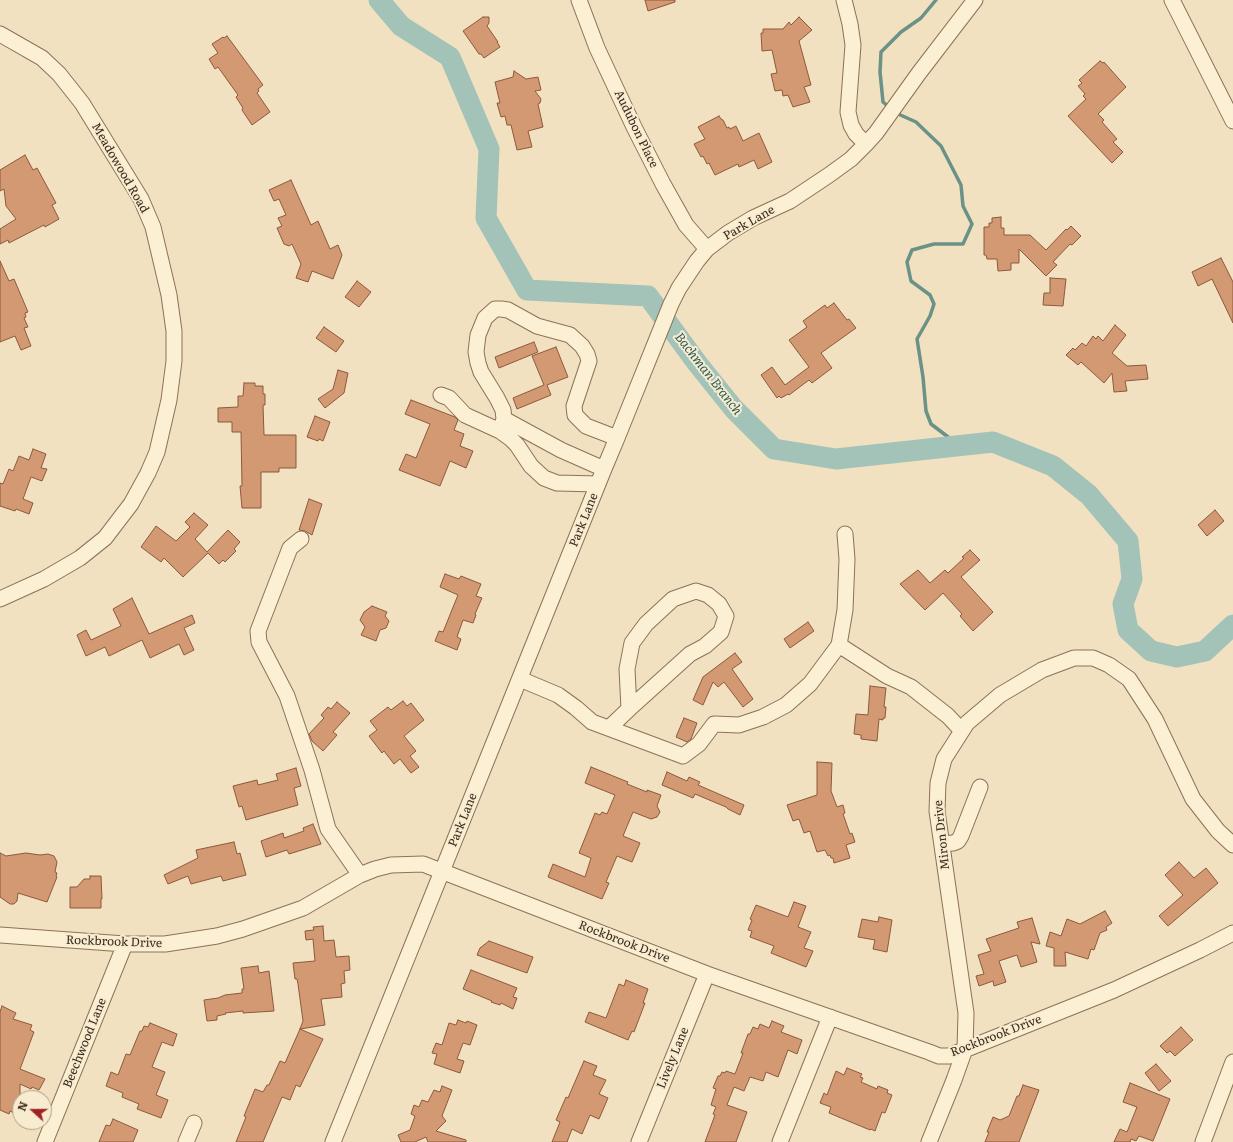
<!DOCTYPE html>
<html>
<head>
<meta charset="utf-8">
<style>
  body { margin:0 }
  #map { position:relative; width:1233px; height:1142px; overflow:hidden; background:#f1e1c0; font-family:Literata,serif }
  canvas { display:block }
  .north { position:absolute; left:12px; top:1090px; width:40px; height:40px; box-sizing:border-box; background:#f8ecd0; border:1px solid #ac9e88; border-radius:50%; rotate:291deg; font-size:11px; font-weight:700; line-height:16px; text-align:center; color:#3a2a1c }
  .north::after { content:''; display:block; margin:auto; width:14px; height:18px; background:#9f2226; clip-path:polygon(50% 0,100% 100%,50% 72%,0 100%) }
</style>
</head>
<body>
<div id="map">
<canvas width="1233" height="1142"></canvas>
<div class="north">N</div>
</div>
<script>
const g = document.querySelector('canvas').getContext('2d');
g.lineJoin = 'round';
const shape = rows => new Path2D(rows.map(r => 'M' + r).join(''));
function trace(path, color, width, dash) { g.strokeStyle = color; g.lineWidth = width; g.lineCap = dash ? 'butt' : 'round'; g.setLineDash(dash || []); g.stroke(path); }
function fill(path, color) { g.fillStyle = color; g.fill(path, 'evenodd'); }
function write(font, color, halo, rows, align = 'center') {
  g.font = font + ' Literata,serif'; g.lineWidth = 4; g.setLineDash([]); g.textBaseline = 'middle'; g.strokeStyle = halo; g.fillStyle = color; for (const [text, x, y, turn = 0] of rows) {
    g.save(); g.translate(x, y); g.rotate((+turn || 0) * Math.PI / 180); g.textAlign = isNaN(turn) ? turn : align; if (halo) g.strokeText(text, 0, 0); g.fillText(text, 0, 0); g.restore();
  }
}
trace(shape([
  [890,108,883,102,880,72,881,52,901,32,921,18,936,0],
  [896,113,916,122,941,146,961,185,963,206,972,224,963,244,934,244,912,250,907,262,911,281,930,295,934,304,930,316,917,339,923,377,926,411,931,424,960,446]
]), '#6a9287', 3.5);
trace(shape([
  [379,0,401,26,450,57,489,149,486,218,527,290,648,296,697,363,734,409,774,449,836,459,993,442,1053,466,1089,495,1128,541,1132,579,1123,604,1128,630,1151,651,1177,657,1205,651,1233,625]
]), '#a3c3b9', 21);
const building = shape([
  [645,0,675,0,675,2,648,11,645,0],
  [483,17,489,17,489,23,487,26,498,42,497,42,500,47,484,58,481,54,479,54,463,31,483,17],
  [799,17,812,30,799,41,811,85,804,87,810,102,793,107,788,95,783,96,782,90,775,91,771,74,777,73,772,50,762,51,761,33,763,33,763,29,783,29,789,22,791,25,799,17],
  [227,36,263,85,258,89,259,91,257,93,270,112,252,125,242,110,243,108,236,97,238,95,218,67,215,69,209,59,218,53,212,44,223,37,224,38,227,36],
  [1100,61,1103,63,1104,62,1126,87,1098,114,1104,120,1102,122,1117,139,1113,142,1123,152,1112,163,1068,116,1086,99,1083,96,1085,94,1078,86,1082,83,1079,80,1100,61],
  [514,71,526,79,538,77,541,90,535,91,541,99,540,103,538,104,543,127,528,131,532,147,517,150,511,125,507,125,505,116,501,117,497,103,500,103,495,82,513,77,514,71],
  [719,116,721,119,723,120,727,128,729,127,730,129,736,126,743,141,759,133,772,162,758,169,754,160,739,167,738,164,715,175,709,163,707,164,703,156,701,157,694,144,705,139,698,127,719,116],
  [25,155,33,170,37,168,56,203,52,205,59,219,45,227,44,225,9,243,8,240,0,244,0,229,16,219,6,206,4,189,0,191,0,170,25,155],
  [291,180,311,225,318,221,330,249,338,245,342,255,333,279,312,271,308,282,296,278,301,264,292,244,289,246,284,244,277,228,282,226,278,218,286,215,279,199,274,201,269,190,291,180],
  [1001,217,1001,228,1004,228,1004,235,1030,235,1046,250,1066,229,1067,230,1071,226,1081,236,1072,245,1070,244,1053,262,1057,265,1046,276,1019,249,1019,263,1011,263,1011,270,998,271,997,259,987,259,986,255,984,255,984,227,989,227,989,223,992,223,992,218,1001,217],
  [1221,258,1233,282,1233,323,1212,279,1198,286,1192,272,1221,258],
  [0,261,9,281,14,279,28,312,25,313,26,317,24,318,28,327,24,328,31,346,21,350,15,336,0,342,0,261],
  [1050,278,1066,279,1063,306,1043,305,1044,293,1050,293,1050,278],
  [357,281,371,292,359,307,345,297,357,281],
  [834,303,847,320,849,319,856,328,821,353,832,368,812,383,809,380,789,395,788,394,781,398,779,396,777,398,761,375,772,367,785,385,809,367,789,340,807,327,803,321,825,305,827,308,834,303],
  [1115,325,1126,335,1112,353,1127,366,1146,365,1148,379,1125,381,1127,391,1114,392,1112,373,1104,383,1081,362,1078,365,1066,355,1073,348,1075,350,1082,343,1086,346,1093,336,1096,339,1098,336,1103,341,1115,325],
  [324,327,344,341,336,352,316,338,324,327],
  [534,342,538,352,499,368,495,357,534,342],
  [556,347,568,377,547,385,551,395,517,409,513,398,544,385,532,356,556,347],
  [338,370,348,373,344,393,325,408,318,399,333,389,338,370],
  [244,383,255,383,255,386,263,386,263,394,265,394,265,405,263,405,264,435,296,435,296,468,279,468,279,472,261,472,261,508,242,508,240,486,242,486,241,432,232,432,232,422,218,422,218,408,238,407,238,396,243,396,244,383],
  [411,400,455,417,458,420,454,430,464,434,460,446,473,451,466,468,450,461,440,486,399,470,406,454,416,458,430,424,405,414,411,400],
  [315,416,330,422,323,441,319,439,318,441,307,437,315,416],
  [33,449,46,454,41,468,47,469,42,481,31,477,23,499,33,503,29,514,16,509,15,511,0,506,0,483,3,484,9,469,13,471,19,456,29,460,33,449],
  [309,499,322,504,312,535,305,531,299,530,309,499],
  [1215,510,1224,521,1207,536,1198,525,1215,510],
  [194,513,208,525,195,539,207,552,228,530,240,542,234,549,236,551,225,562,223,560,219,564,208,553,183,577,164,558,161,562,141,547,156,526,176,541,190,527,185,522,194,513],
  [970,550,980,560,961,577,993,612,973,631,960,616,962,614,943,593,925,610,900,584,918,570,930,583,945,570,948,573,964,558,962,557,970,550],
  [445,574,459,579,461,576,481,584,476,596,482,598,475,614,476,615,473,623,463,620,457,637,461,639,457,650,435,641,439,631,443,632,458,595,440,587,445,574],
  [132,598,149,634,192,615,195,623,184,628,194,650,184,655,179,644,150,658,142,640,109,656,105,647,86,656,77,635,86,630,91,640,121,626,113,609,132,598],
  [372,606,387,612,385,616,389,621,386,628,380,630,376,641,361,635,365,627,360,620,364,612,372,606],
  [808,622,814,631,790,648,784,639,808,622],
  [735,653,742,662,732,669,753,699,743,707,724,682,718,687,713,682,703,705,693,700,703,677,735,653],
  [870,686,886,688,884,707,886,707,885,718,883,718,883,720,879,719,877,741,861,739,861,735,854,734,856,714,868,715,870,686],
  [403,701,407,706,411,703,424,720,404,736,416,751,410,756,419,767,411,773,400,759,394,764,384,751,382,753,369,736,377,730,370,721,388,707,391,710,403,701],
  [337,702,350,713,333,732,337,735,323,751,312,741,309,734,324,718,321,715,328,707,331,709,337,702],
  [684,718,697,723,691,739,687,742,676,737,684,718],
  [817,762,832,763,831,791,837,807,843,805,845,813,843,814,850,834,852,833,855,842,846,845,850,858,834,863,833,858,831,858,830,855,828,856,825,850,817,852,810,831,804,833,799,819,793,821,787,805,817,795,817,762],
  [591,767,628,782,627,784,647,792,647,790,661,795,657,806,660,812,657,817,651,819,633,812,623,836,640,843,632,862,617,856,606,882,609,883,602,899,548,877,553,864,585,877,591,858,579,853,595,813,600,815,602,812,607,814,615,795,585,783,591,767],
  [296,768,301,786,294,788,298,805,246,820,242,806,239,807,233,786,257,780,258,785,278,780,276,774,296,768],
  [667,772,687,781,689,777,700,782,698,785,744,805,740,815,728,809,726,807,695,794,693,798,662,785,667,772],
  [313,824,321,844,289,854,287,850,266,857,261,841,283,833,284,838,304,831,303,828,313,824],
  [234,842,237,854,240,853,246,875,223,881,221,876,191,884,188,876,168,884,164,875,198,858,196,850,234,842],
  [0,853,6,856,26,853,40,855,48,854,54,856,57,862,55,872,57,873,56,876,57,877,47,902,18,893,17,901,14,904,10,904,0,897,0,853],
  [1179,862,1194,878,1206,868,1218,883,1168,926,1159,916,1183,895,1165,875,1179,862],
  [90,876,101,876,102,899,101,899,101,908,70,908,70,887,77,887,84,879,90,879,90,876],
  [794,902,806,906,798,927,811,932,804,948,813,951,806,967,771,953,774,946,750,937,752,931,748,930,752,920,750,919,756,905,788,917,794,902],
  [1105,911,1112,923,1106,927,1107,930,1100,933,1094,950,1091,949,1088,959,1065,952,1066,966,1054,966,1054,948,1046,946,1050,932,1061,936,1067,919,1080,924,1105,911],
  [879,917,892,920,887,952,873,949,875,940,858,937,862,919,878,922,879,917],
  [1032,918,1040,944,1031,942,1037,962,1021,967,1017,955,999,961,1006,982,994,986,993,981,979,986,976,976,984,974,978,955,991,951,986,939,1019,928,1017,922,1032,918],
  [323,926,324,941,334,940,336,957,349,956,350,970,344,971,345,983,341,984,342,997,321,999,325,1025,300,1029,303,1021,298,984,297,979,295,979,293,963,315,961,313,939,306,940,305,931,314,930,313,927,323,926],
  [489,941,533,957,527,973,477,955,480,948,489,941],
  [258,966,259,973,269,971,274,1011,243,1013,243,1011,225,1013,226,1014,217,1016,217,1020,207,1021,204,1000,218,998,225,995,242,993,242,989,244,989,241,968,258,966],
  [471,970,517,988,513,997,517,998,513,1009,501,1003,500,1005,491,1002,492,1001,463,989,471,970],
  [626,980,648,989,643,1003,645,1003,634,1032,632,1031,628,1040,585,1022,589,1012,606,1018,619,984,624,986,626,980],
  [2,1006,16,1013,13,1019,32,1025,30,1030,34,1032,20,1069,45,1079,39,1090,32,1087,31,1089,20,1084,20,1116,10,1111,9,1114,0,1110,0,1012,2,1006],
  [458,1020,466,1023,467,1021,477,1025,470,1045,463,1043,457,1059,464,1061,460,1073,434,1064,437,1054,432,1053,436,1043,442,1045,449,1023,456,1025,458,1020],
  [772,1021,784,1026,781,1032,802,1040,797,1054,788,1050,778,1077,766,1072,763,1081,750,1077,744,1091,734,1087,727,1105,747,1112,736,1142,705,1142,715,1115,713,1114,716,1107,711,1105,716,1089,713,1088,718,1076,720,1076,722,1072,725,1073,726,1071,735,1074,743,1053,741,1053,748,1034,750,1034,753,1027,758,1029,760,1024,769,1028,772,1021],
  [150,1023,177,1034,173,1046,162,1042,152,1067,165,1072,156,1095,168,1100,161,1118,137,1109,139,1104,122,1097,123,1093,106,1086,111,1072,118,1075,126,1054,130,1055,140,1031,142,1031,144,1026,148,1027,150,1023],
  [1181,1027,1193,1040,1175,1056,1170,1051,1167,1053,1160,1046,1181,1027],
  [300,1029,323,1039,300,1087,296,1085,290,1100,282,1097,263,1142,236,1142,246,1117,244,1116,255,1089,263,1092,267,1085,269,1085,280,1061,285,1063,300,1029],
  [584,1061,597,1066,593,1075,606,1080,599,1094,608,1098,599,1119,590,1115,582,1134,572,1129,567,1142,552,1142,560,1122,556,1120,566,1097,568,1098,584,1061],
  [1156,1064,1171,1081,1159,1091,1145,1073,1156,1064],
  [847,1068,862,1074,860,1077,863,1078,861,1082,877,1089,878,1086,888,1090,887,1093,892,1095,885,1113,882,1112,875,1131,871,1129,870,1130,829,1113,831,1107,820,1103,824,1093,827,1095,836,1071,844,1075,847,1068],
  [1130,1083,1170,1099,1153,1141,1139,1136,1136,1141,1131,1139,1130,1142,1114,1142,1120,1129,1127,1132,1137,1107,1123,1102,1130,1083],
  [1023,1085,1039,1090,1019,1142,985,1142,989,1132,987,1132,993,1117,1000,1120,1009,1116,1017,1096,1019,1096,1023,1085],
  [442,1086,452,1090,442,1116,446,1121,436,1131,466,1140,466,1142,428,1142,426,1137,415,1142,401,1142,398,1135,410,1130,415,1116,411,1114,414,1105,419,1107,422,1100,428,1102,434,1090,440,1092,442,1086],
  [113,1119,138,1130,133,1142,99,1142,106,1125,110,1126,113,1119]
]);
fill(building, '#d29973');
trace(building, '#8c593b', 1);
const minor = shape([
  [579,0,597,48,634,127,663,184,686,225,707,249],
  [844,0,850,24,853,45,848,112,851,125,856,134,866,144],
  [1172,0,1233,121],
  [0,34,42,58,59,74,82,103,141,199,153,227,169,295,174,331,174,361,169,400,157,452,148,473,131,504,121,517,105,538,80,558,44,579,0,599],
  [441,395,449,398,465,415,500,431,511,439,517,445,531,466,544,478,557,483,598,484],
  [504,419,561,450,604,469],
  [500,431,504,419,503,410,497,398,481,372,478,363,476,352,478,335,485,318,495,309,501,309,508,310,537,326,570,335,582,346,587,354,589,361,574,406,575,415,586,426,617,438],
  [301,539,290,548,258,631,259,642,287,696,312,770,328,829,360,875],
  [839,645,887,676,911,687,948,716,962,731],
  [520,679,558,695,576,708,592,722,683,756,699,744,714,724,739,725,763,717,786,705,810,684,839,645,845,610,847,559,845,534],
  [609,728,629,709,627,669,632,643,646,624,673,599,696,591,708,595,719,604,726,616,721,632,705,646,690,654,629,709],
  [942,844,953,843,958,841,961,836,980,787],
  [0,935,125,944,165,944,217,936,243,929,303,908,360,875,375,869,391,865,423,864,707,974,929,1052,939,1056,949,1056,1114,990,1200,950,1233,933],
  [45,1142,125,944],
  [186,1142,194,1123],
  [333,1142,604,469,617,438,671,304,679,288,697,261,707,249,728,233,753,218,790,201,829,175,851,159,866,144,876,133,919,73,975,0],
  [639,1142,707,974],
  [780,1142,830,1017],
  [929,1142,954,1080,965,1049,966,1013,937,811,938,783,944,759,967,723,1000,695,1042,670,1074,658,1093,658,1109,665,1129,679,1155,719,1193,799,1218,831,1233,845],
  [1203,1142,1233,1062]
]);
trace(minor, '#8c7257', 17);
trace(minor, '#fbefd4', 15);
write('12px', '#3a2a1c', '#f8ecd0', [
  ["Audubon Place",636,129,64],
  ["Meadowood Road",120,168,60],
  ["Park Lane",749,223,-30],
  ["Park Lane",584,520,-68],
  ["Park Lane",463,820,-68],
  ["Miron Drive",942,835,-96],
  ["Rockbrook Drive",114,942,2],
  ["Rockbrook Drive",624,942,21],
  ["Rockbrook Drive",996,1036,-21],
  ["Beechwood Lane",85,1043,-68],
  ["Lively Lane",673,1058,-68]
]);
write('italic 13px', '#2a5b57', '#f8ecd0', [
  ["Bachman Branch",708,374,52]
]);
</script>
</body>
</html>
